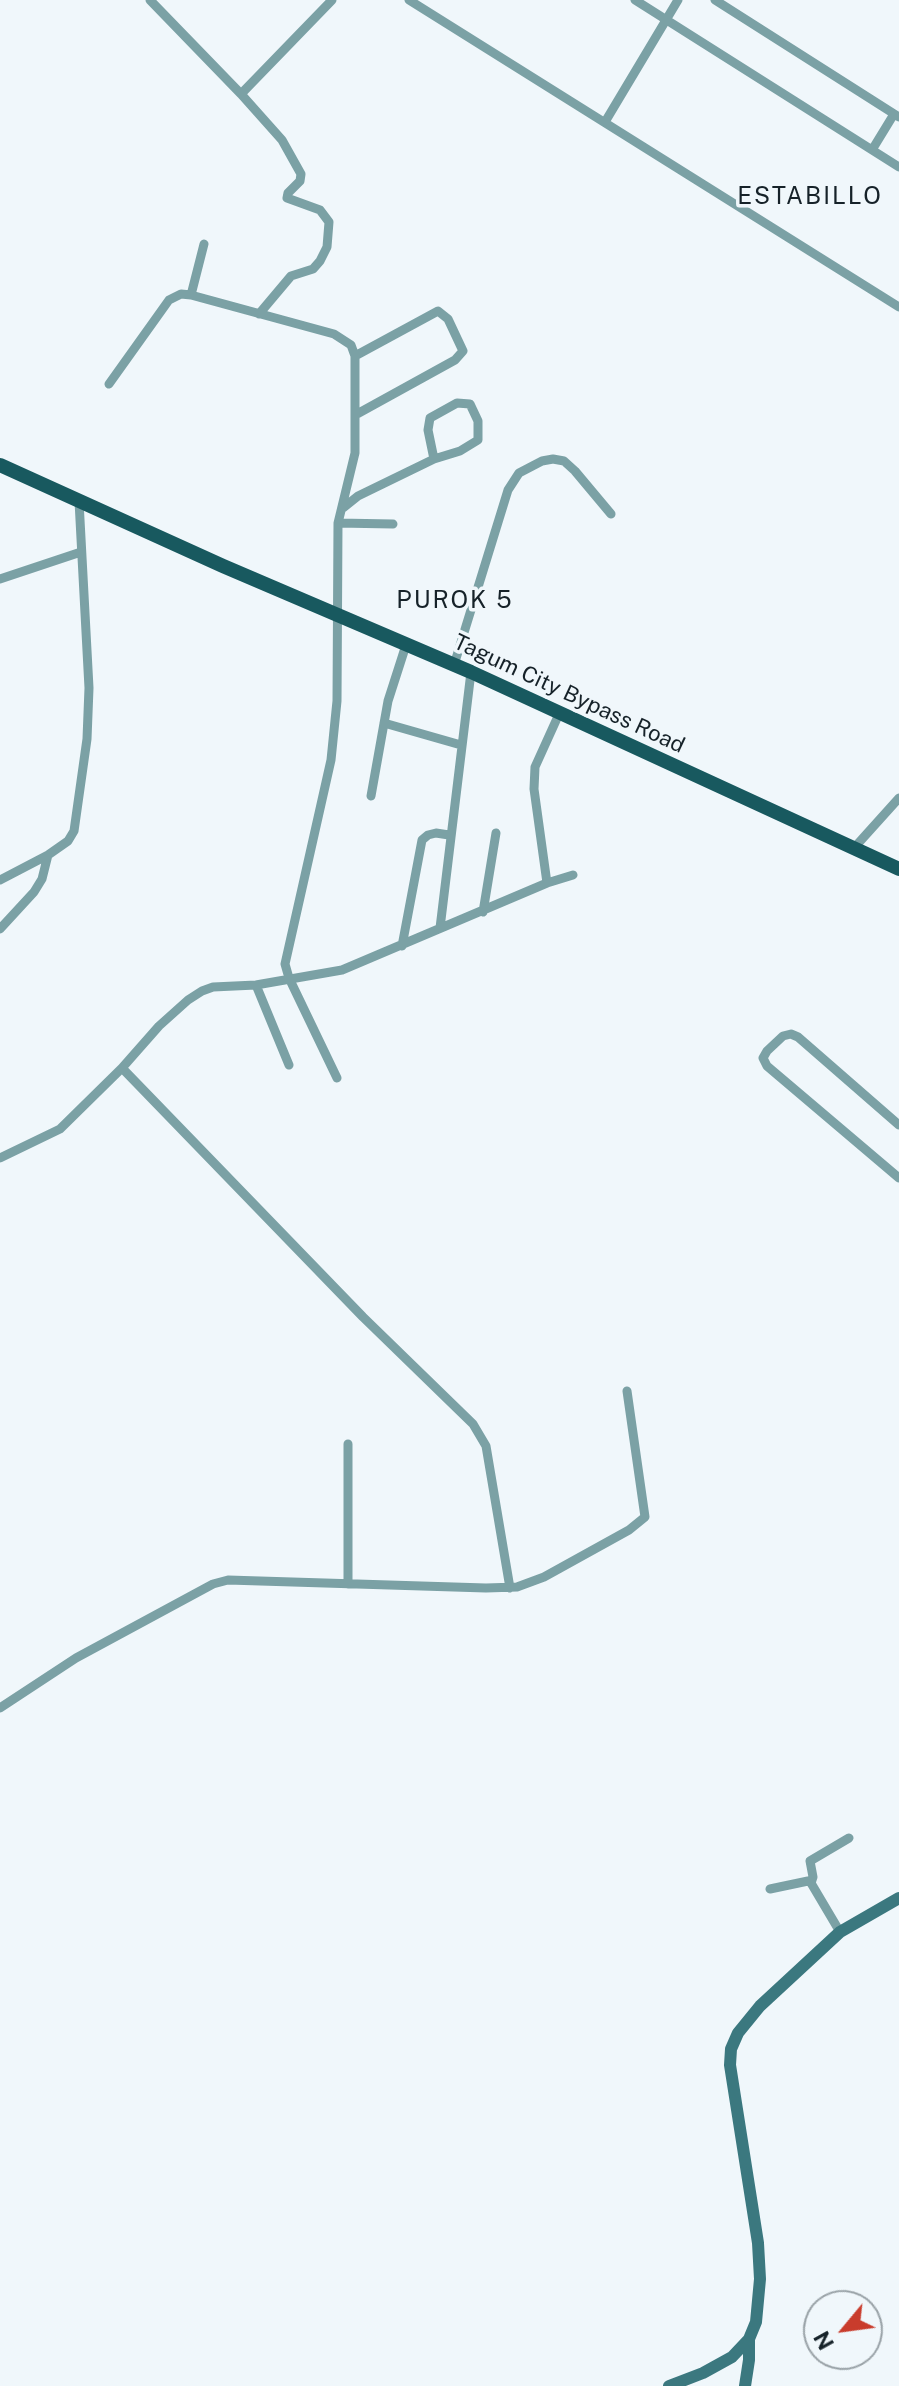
<!DOCTYPE html>
<html>
<head>
<meta charset="utf-8">
<style>
  body { margin:0 }
  #map { position:relative; width:899px; height:2386px; overflow:hidden; background:#f0f7fb; font-family:"Public Sans",sans-serif }
  canvas { display:block }
  .north { position:absolute; left:803px; top:2290px; width:80px; height:80px; box-sizing:border-box; background:#f0f7fb; border:2px solid #99a2a7; border-radius:50%; rotate:241deg; font-size:22px; font-weight:700; line-height:32px; text-align:center; color:#162229 }
  .north::after { content:''; display:block; margin:auto; width:28px; height:36px; background:#c93c2c; clip-path:polygon(50% 0,100% 100%,50% 72%,0 100%) }
</style>
</head>
<body>
<div id="map">
<canvas width="899" height="2386"></canvas>
<div class="north">N</div>
</div>
<script>
const g = document.querySelector('canvas').getContext('2d');
g.lineJoin = 'round';
const shape = rows => new Path2D(rows.map(r => 'M' + r).join(''));
function trace(path, color, width, dash) { g.strokeStyle = color; g.lineWidth = width; g.lineCap = dash ? 'butt' : 'round'; g.setLineDash(dash || []); g.stroke(path); }
function write(font, color, halo, rows, align = 'center') {
  g.font = font + ' "Public Sans",sans-serif'; g.lineWidth = 7; g.setLineDash([]); g.textBaseline = 'middle'; g.strokeStyle = halo; g.fillStyle = color; for (const [text, x, y, turn = 0] of rows) {
    g.save(); g.translate(x, y); g.rotate((+turn || 0) * Math.PI / 180); g.textAlign = isNaN(turn) ? turn : align; if (halo) g.strokeText(text, 0, 0); g.fillText(text, 0, 0); g.restore();
  }
}
trace(shape([
  [150,0,241,94,282,140,301,174,300,181,288,193,287,198,320,210,329,222,327,247,320,261,313,269,291,276,259,314],
  [409,0,899,307],
  [635,0,899,167],
  [715,0,899,117],
  [241,94,332,0],
  [605,122,678,0],
  [872,150,894,114],
  [204,244,191,295,334,334,351,345,355,356,355,453,338,523,337,701,331,760,285,964,289,978,337,1078],
  [355,356,438,311,448,319,463,351,455,360,357,414],
  [109,384,169,300,181,294,191,295],
  [343,508,358,496,434,459,428,430,430,418,457,403,470,404,478,421,478,440,460,451,434,459],
  [338,523,393,524],
  [0,579,81,552],
  [454,665,508,490,519,473,542,461,553,459,564,461,575,471,611,514],
  [384,723,461,745],
  [371,796,388,701,406,645],
  [854,848,899,798],
  [0,880,48,855],
  [547,883,534,789,535,767,559,714],
  [483,912,496,833],
  [440,928,471,672],
  [0,929,34,892,42,879,48,855,68,841,74,831,87,739,89,688,79,501],
  [402,946,422,840,428,835,436,833,449,835],
  [256,985,289,1065],
  [122,1068,363,1317,473,1424,486,1446,510,1588],
  [899,1125,798,1037,791,1034,783,1036,767,1051,763,1058,767,1066,899,1178],
  [0,1158,60,1129,122,1068,159,1026,188,1000,202,991,213,987,256,985,342,970,547,883,573,875],
  [348,1444,348,1584],
  [0,1708,76,1658,213,1584,228,1580,486,1588,517,1587,544,1577,629,1530,645,1517,627,1391],
  [811,1883,813,1877,810,1861,849,1838],
  [770,1889,808,1881,811,1883,840,1932]
]), '#7ba1a5', 9);
trace(shape([
  [669,2386,703,2373,732,2357,749,2339,756,2322,760,2279,758,2243,730,2065,731,2049,738,2033,760,2006,840,1932,899,1898],
  [745,2386,749,2360,749,2339]
]), '#3b787f', 12);
trace(shape([
  [0,465,223,566,471,672,899,869]
]), '#18595f', 14);
write('22px', '#162229', '#f0f7fb', [
  ["Tagum City Bypass Road",569,694,25]
]);
g.letterSpacing = '2px';
write('24px', '#162229', '#f0f7fb', [
  ["ESTABILLO",810,197],
  ["PUROK 5",455,601]
]);
g.letterSpacing = '0px';
</script>
</body>
</html>
